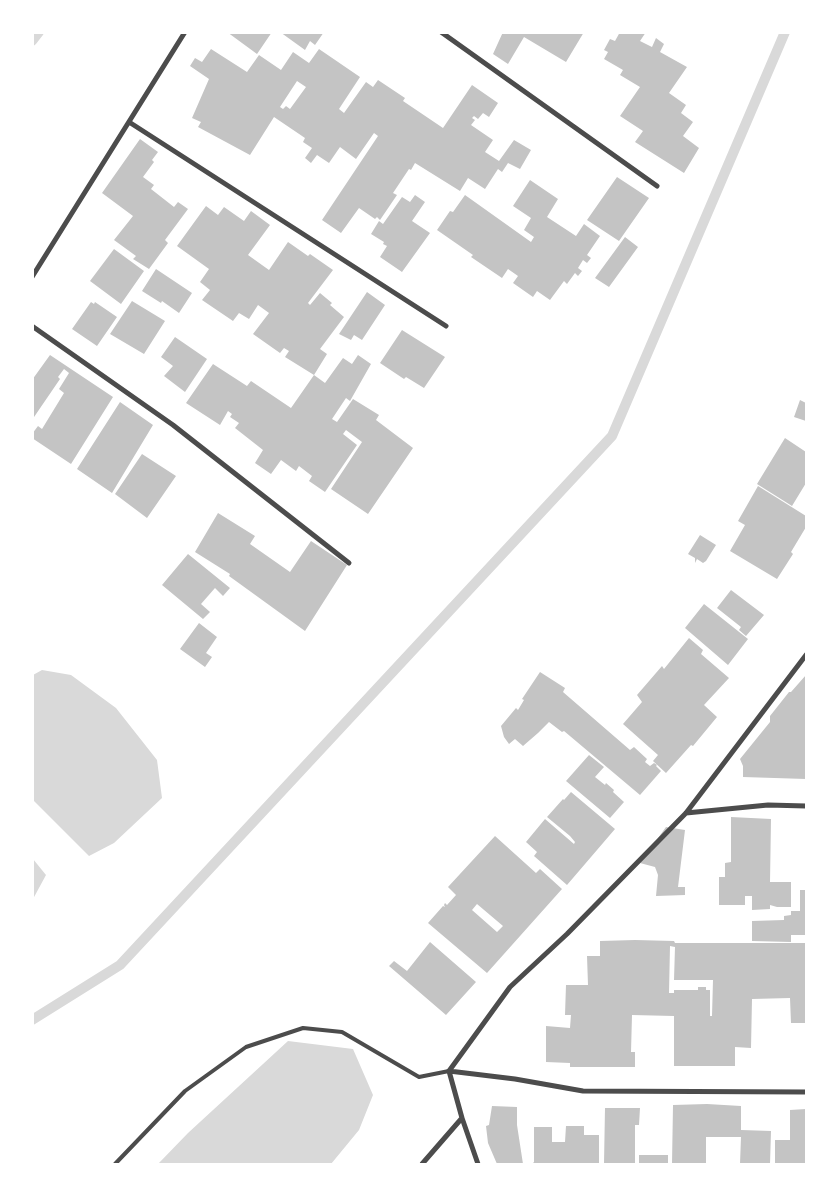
<!DOCTYPE html>
<html>
<head>
<meta charset="utf-8">
<style>
  body { margin:0 }
  #map { position:relative; width:839px; height:1197px; overflow:hidden; background:#fff; font-family:Lora,serif }
  canvas { display:block }
  .frame { position:absolute; inset:0; border:34px solid #fff; pointer-events:none }
</style>
</head>
<body>
<div id="map">
<canvas width="839" height="1197"></canvas>
<div class="frame"></div>
</div>
<script>
const g = document.querySelector('canvas').getContext('2d');
g.lineJoin = 'round';
function fill(path, color) { g.fillStyle = color; g.fill(path, 'evenodd'); }
const shape = rows => new Path2D(rows.map(r => 'M' + r).join(''));
function trace(path, color, width, dash) { g.strokeStyle = color; g.lineWidth = width; g.lineCap = dash ? 'butt' : 'round'; g.setLineDash(dash || []); g.stroke(path); }
fill(shape([
  [42,670,71,675,116,708,157,760,162,798,114,843,89,856,33,800,33,675],
  [33,859,46,875,33,899],
  [288,1041,353,1049,373,1095,359,1130,331,1164,158,1164,188,1133]
]), '#d9d9d9');
trace(shape([
  [32,41,39,32],
  [32,1020,120,965,612,436,785,32]
]), '#d9d9d9', 10);
fill(shape([
  [227,32,272,32,257,54],
  [280,32,324,32,315,45,310,41,305,50],
  [503,32,584,32,566,62,524,37,508,64,493,54],
  [620,32,646,32,640,41,652,47,656,38,664,44,660,52,687,67,669,93,686,105,681,113,693,122,683,136,699,148,684,173,635,142,643,131,620,116,640,87,620,75,623,70,604,59,608,52,604,50,610,39,615,41],
  [211,49,247,72,259,55,281,70,293,52,309,63,319,49,360,77,339,109,344,113,366,82,373,87,378,80,405,98,403,101,443,128,472,85,498,103,489,117,483,113,478,119,474,116,472,118,475,120,471,125,493,140,485,152,499,161,514,140,531,150,520,169,508,163,502,172,498,169,485,189,468,178,460,191,415,163,411,170,409,169,393,193,397,195,380,220,377,217,375,219,359,208,341,233,322,220,378,136,374,133,356,159,340,147,329,163,317,155,311,163,305,158,312,148,303,142,305,138,274,117,250,155,198,127,201,122,192,118,209,79,190,66,195,58,202,62],
  [297,81,306,87,290,109,286,106,283,109,280,107],
  [140,139,158,152,152,160,154,162,143,177,154,185,151,189,174,207,178,202,188,209,165,240,168,243,149,269,133,259,136,256,114,240,133,216,102,193],
  [617,177,649,198,619,241,587,220],
  [530,180,558,199,547,217,576,236,584,224,600,236,587,255,591,258,587,263,583,260,578,268,582,271,578,276,575,273,567,284,564,281,550,300,537,291,533,297,513,283,518,276,508,269,502,278,471,257,473,255,437,230,450,211,453,212,465,195,531,242,534,237,524,230,531,218,513,206],
  [415,195,425,202,412,221,430,233,402,272,380,257,387,246,383,244,384,242,371,234,379,221,383,224,402,197,410,202],
  [206,206,218,215,224,207,244,221,251,211,270,225,248,255,269,270,288,242,308,256,310,254,333,270,308,303,310,305,320,293,332,303,330,305,344,317,320,349,327,354,314,375,285,357,289,351,284,348,280,353,253,334,269,313,258,305,249,319,239,313,233,321,202,300,210,290,200,282,209,269,177,246],
  [625,237,638,247,609,287,595,278],
  [114,249,144,271,121,304,90,281],
  [156,269,192,293,179,313,162,301,161,303,142,291],
  [367,292,385,305,362,340,354,335,351,340,339,334],
  [132,301,165,321,144,354,110,334],
  [91,302,94,304,95,302,117,317,97,346,72,329],
  [402,330,445,357,424,388,406,377,404,379,380,363],
  [175,337,207,359,185,392,164,376,173,366,161,357],
  [50,355,113,397,71,464,32,438,32,434,38,426,42,429,64,393,59,389,69,373,64,369,58,377,60,379,32,420,32,380],
  [358,355,371,364,350,401,346,398,332,419,337,422,353,399,379,415,376,420,413,448,368,514,331,489,362,442,346,430,343,434,357,445,325,492,309,481,312,476,299,466,296,471,281,460,271,474,255,463,263,450,235,428,239,423,230,417,232,414,228,411,220,425,186,403,213,364,247,386,251,381,291,408,314,375,325,383,343,358,352,364],
  [800,400,806,403,806,421,794,417],
  [120,402,153,425,112,493,77,469],
  [785,438,806,452,806,483,792,506,757,484],
  [142,454,176,476,147,518,115,494],
  [758,486,806,516,806,527,791,552,793,554,777,579,730,551,745,525,738,521],
  [218,513,255,536,250,544,290,572,311,541,347,565,305,631,229,576,230,574,195,552],
  [700,535,716,545,706,561,703,563,697,559,695,563,695,558,688,554],
  [188,554,230,588,223,596,215,588,201,604,210,612,203,619,162,585],
  [731,590,764,615,746,636,739,630,741,627,717,608],
  [704,604,748,639,728,665,685,628],
  [199,623,217,637,206,653,212,657,205,667,180,649],
  [689,638,703,650,701,654,729,678,704,705,717,717,693,746,691,745,666,773,653,761,658,755,623,724,642,702,637,695,662,666,664,669],
  [540,672,565,688,563,692,630,750,634,747,647,759,645,762,650,766,654,763,657,765,656,766,661,771,640,795,564,731,562,732,549,722,538,733,523,746,515,739,509,744,504,737,501,726,516,708,518,710,524,700,522,699],
  [806,675,806,779,743,777,743,766,740,759,770,722,770,716,789,692,791,692],
  [589,755,604,767,595,777,605,785,606,783,614,790,613,792,624,802,610,818,566,781],
  [571,792,615,829,567,885,534,856,537,852,526,842,545,819,574,844,575,842,570,836,547,817,563,799,564,800],
  [731,817,771,819,770,882,791,882,791,907,777,907,770,905,770,909,752,910,752,896,745,896,745,905,719,905,719,877,725,877,725,863,731,862],
  [666,827,685,830,678,887,685,887,685,895,656,896,658,875,655,867,640,863],
  [495,836,536,873,540,869,562,889,487,973,428,923,443,906,445,907,444,905,445,903,447,905,456,895,448,887],
  [477,904,503,926,497,932,472,910],
  [800,890,806,890,806,935,791,935,791,942,752,941,752,921,784,920,784,916,791,915,791,911,800,911],
  [635,940,674,941,675,943,806,943,806,1023,791,1023,790,998,752,999,751,1048,735,1047,735,1066,674,1066,674,1016,632,1015,631,1052,635,1052,635,1067,570,1067,570,1063,546,1062,546,1026,570,1028,571,1015,565,1015,566,985,588,985,587,956,600,956,600,941],
  [670,946,675,947,674,980,713,980,712,1016,710,1016,710,990,706,990,706,987,698,987,698,990,674,990,674,993,669,993],
  [430,942,476,982,446,1015,389,966,394,961,407,971],
  [707,1104,741,1106,741,1130,771,1131,770,1164,740,1164,741,1137,706,1137,706,1164,672,1164,673,1105],
  [492,1106,517,1107,517,1125,523,1164,497,1164,488,1143,486,1126,489,1125],
  [605,1108,640,1108,639,1125,635,1125,635,1164,604,1164],
  [806,1109,806,1164,775,1164,775,1140,790,1140,790,1110],
  [566,1126,584,1126,584,1135,599,1135,599,1164,532,1164,534,1162,534,1127,552,1127,552,1142,565,1142],
  [639,1155,668,1155,668,1164,639,1164]
]), '#c4c4c4');
trace(shape([
  [115,1164,185,1091,246,1047,303,1028,342,1032,419,1077,449,1071]
]), '#4c4c4c', 4);
trace(shape([
  [441,32,657,186],
  [129,122,446,326],
  [32,277,185,32],
  [32,326,173,425,349,563],
  [686,813,768,805,806,806],
  [449,1071,510,987,567,934,686,813,806,655],
  [449,1071,515,1079,583,1091,806,1092],
  [462,1118,478,1164],
  [422,1164,462,1118,449,1071]
]), '#4c4c4c', 5);
</script>
</body>
</html>
